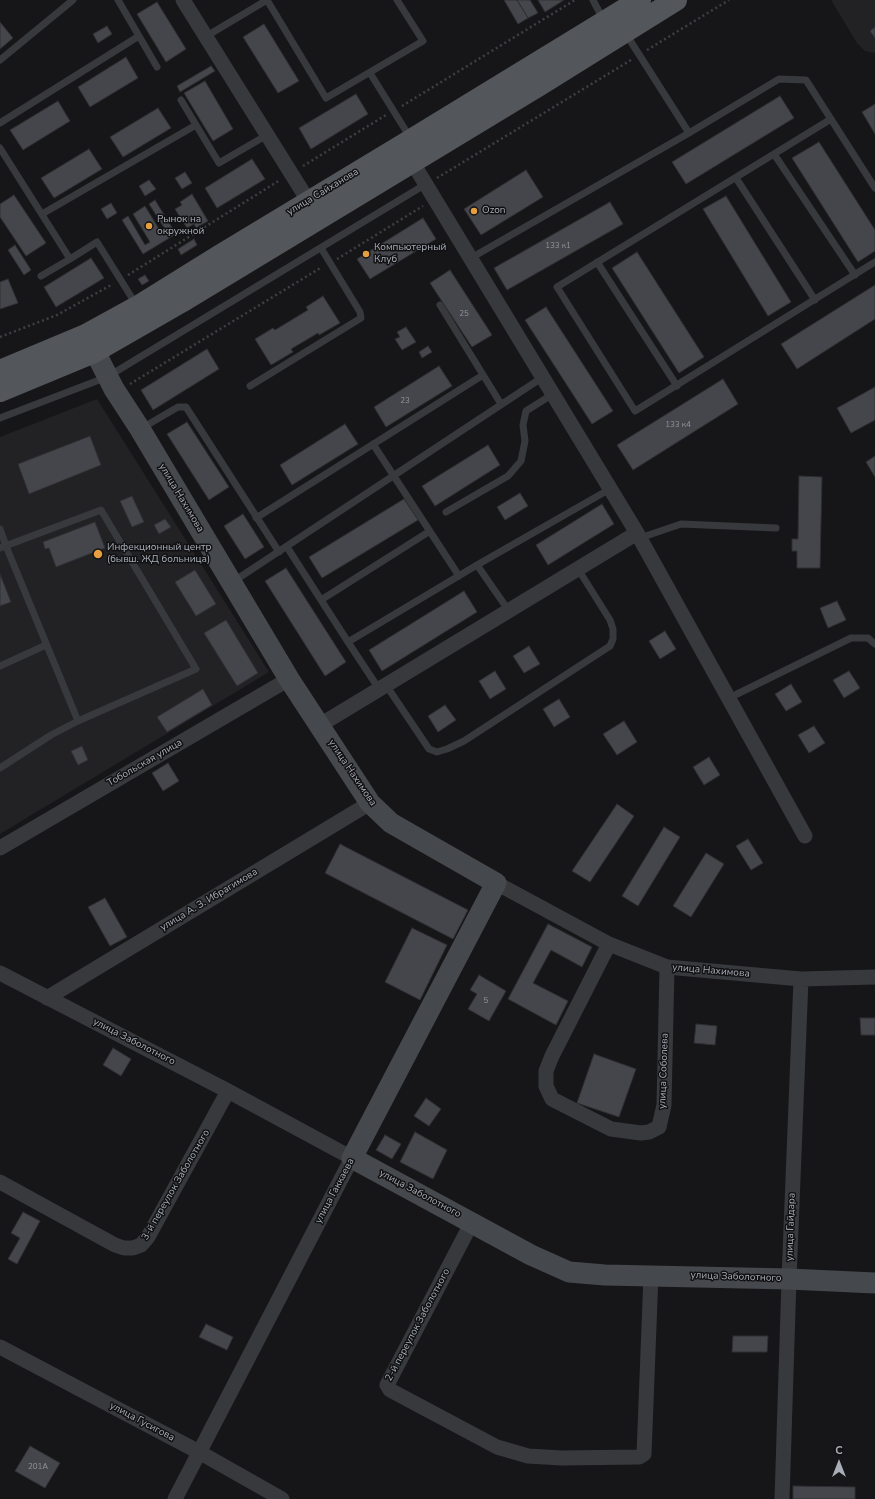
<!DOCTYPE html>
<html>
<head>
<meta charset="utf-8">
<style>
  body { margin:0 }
  #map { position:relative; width:875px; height:1499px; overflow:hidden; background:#161618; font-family:"Nunito Sans",sans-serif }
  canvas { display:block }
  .north { position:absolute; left:819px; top:1443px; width:40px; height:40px; -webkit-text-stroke:3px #111113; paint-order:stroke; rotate:0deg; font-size:11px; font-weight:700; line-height:16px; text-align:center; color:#a9aeb7 }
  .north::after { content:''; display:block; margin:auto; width:14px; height:18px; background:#a9aeb7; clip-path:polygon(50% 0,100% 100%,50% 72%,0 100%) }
</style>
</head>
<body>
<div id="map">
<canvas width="875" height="1499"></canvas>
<div class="north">С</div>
</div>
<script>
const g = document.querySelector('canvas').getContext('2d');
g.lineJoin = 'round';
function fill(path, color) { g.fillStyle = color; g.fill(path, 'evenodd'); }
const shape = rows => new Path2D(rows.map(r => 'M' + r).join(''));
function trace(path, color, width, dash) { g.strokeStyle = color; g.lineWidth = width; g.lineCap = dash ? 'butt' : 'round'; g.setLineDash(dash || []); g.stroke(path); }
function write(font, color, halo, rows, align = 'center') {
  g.font = font + ' "Nunito Sans",sans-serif'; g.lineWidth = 3; g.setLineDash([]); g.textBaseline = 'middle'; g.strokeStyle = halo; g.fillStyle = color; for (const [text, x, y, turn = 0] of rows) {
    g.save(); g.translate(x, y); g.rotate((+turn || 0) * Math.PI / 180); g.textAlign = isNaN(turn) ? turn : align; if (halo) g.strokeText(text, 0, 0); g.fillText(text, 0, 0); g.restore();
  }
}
fill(shape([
  [831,0,875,0,875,53,865,51,857,43],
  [97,399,269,672,0,834,0,437]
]), '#222225');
const building = shape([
  [504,0,517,0,528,18,518,24,504,0],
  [517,0,530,0,538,13,528,18,517,0],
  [538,0,564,0,545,12,538,0],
  [157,2,186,49,166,62,137,14,157,2],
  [0,22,13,38,0,49,0,22],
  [264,24,299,81,278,93,243,37,264,24],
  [107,26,112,34,98,43,93,34,107,26],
  [875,27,875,38,870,31,875,27],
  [126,57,138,78,90,107,78,87,126,57],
  [211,66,215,71,180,92,177,86,211,66],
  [205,81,233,129,213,141,184,93,205,81],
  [356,94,368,114,311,149,299,128,356,94],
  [780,96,794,118,686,184,672,162,780,96],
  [58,101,70,121,23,150,10,130,58,101],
  [875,104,875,134,862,112,875,104],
  [158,108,171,128,123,157,110,137,158,108],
  [819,142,875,230,875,251,858,262,792,158,819,142],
  [89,149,102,169,54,198,41,178,89,149],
  [252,159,265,179,217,208,205,188,252,159],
  [526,170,543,197,481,235,464,209,526,170],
  [185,172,192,183,182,189,175,178,185,172],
  [149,180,156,189,145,196,139,186,149,180],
  [192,194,208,221,196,228,194,224,187,228,175,209,182,205,180,202,192,194],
  [14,195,46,243,26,256,0,217,0,204,14,195],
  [726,196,791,302,768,316,703,209,726,196],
  [155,200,176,234,143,254,122,220,128,216,145,245,150,242,133,214,145,206,162,234,167,232,149,204,155,200],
  [610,202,623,224,507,290,494,268,610,202],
  [111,203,117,213,107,219,101,209,111,203],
  [423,218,436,239,370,279,357,259,423,218],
  [194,239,197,245,181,255,178,249,194,239],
  [15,245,31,270,24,275,8,250,15,245],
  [637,252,704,357,679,373,612,268,637,252],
  [91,258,104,278,56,307,44,287,91,258],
  [450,270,492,335,472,347,430,283,450,270],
  [145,275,149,281,142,285,138,279,145,275],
  [8,279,18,303,0,309,0,282,8,279],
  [875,285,875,319,797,369,781,344,875,285],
  [323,296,340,323,319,335,318,333,291,349,293,352,271,365,255,339,273,328,275,330,308,310,306,307,323,296],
  [546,307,613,411,592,424,525,320,546,307],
  [406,327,416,342,402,350,395,339,400,337,397,332,406,327],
  [428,346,432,352,422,358,419,352,428,346],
  [207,349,219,369,153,410,141,390,207,349],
  [439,366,452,386,386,427,374,407,439,366],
  [723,379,738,404,633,470,617,445,723,379],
  [875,387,875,420,851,433,837,408,875,387],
  [187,422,229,487,209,500,167,434,187,422],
  [345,424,358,444,292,485,280,465,345,424],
  [90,436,101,465,29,494,18,464,90,436],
  [488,445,500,465,435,506,422,486,488,445],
  [875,456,875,477,866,462,875,456],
  [799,476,822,477,820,568,797,568,797,551,792,551,792,539,798,539,799,476],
  [520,493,528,506,505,520,497,507,520,493],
  [132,496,144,522,132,527,120,501,132,496],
  [404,499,418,520,322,578,309,557,404,499],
  [602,504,614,524,548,565,536,545,602,504],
  [243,514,264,547,245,559,224,526,243,514],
  [165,519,171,527,159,534,154,525,165,519],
  [95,522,105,548,56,567,49,548,45,549,43,542,95,522],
  [286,568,346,662,325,676,265,581,286,568],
  [195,570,216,604,196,616,175,582,195,570],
  [0,574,11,602,0,606,0,574],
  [464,591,477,612,382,671,369,650,464,591],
  [837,601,846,620,828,628,820,608,837,601],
  [226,620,258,673,237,686,204,633,226,620],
  [665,631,676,649,660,659,649,641,665,631],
  [529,646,540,664,524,673,513,656,529,646],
  [495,671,506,689,490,699,479,681,495,671],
  [849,671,860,688,844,698,833,680,849,671],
  [791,684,802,702,786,711,775,694,791,684],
  [203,689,212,705,167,732,157,717,203,689],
  [559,699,570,717,554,727,543,709,559,699],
  [445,705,456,720,438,732,428,716,445,705],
  [624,721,637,742,617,755,603,734,624,721],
  [814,726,825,743,809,753,798,735,814,726],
  [82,746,88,760,78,765,71,751,82,746],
  [709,757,720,775,704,785,693,767,709,757],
  [168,763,179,781,163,791,152,773,168,763],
  [617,804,634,816,590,882,572,871,617,804],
  [664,827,680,837,638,906,622,896,664,827],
  [748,839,763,863,751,870,736,846,748,839],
  [340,844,468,910,453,939,325,873,340,844],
  [706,853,724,864,691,917,673,906,706,853],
  [105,898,127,937,110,946,88,907,105,898],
  [548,924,592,947,582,967,551,950,533,983,568,1001,556,1025,508,999,548,924],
  [412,928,447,945,420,1000,385,982,412,928],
  [479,975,506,991,489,1021,468,1009,477,994,470,990,479,975],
  [860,1018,875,1018,875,1035,861,1035,860,1018],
  [696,1024,717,1026,715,1045,694,1043,696,1024],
  [113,1048,131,1059,121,1076,103,1065,113,1048],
  [594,1054,636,1069,619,1117,577,1103,594,1054],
  [426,1098,441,1109,429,1126,414,1116,426,1098],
  [415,1132,447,1150,433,1179,400,1162,415,1132],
  [385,1135,401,1144,392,1159,376,1150,385,1135],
  [23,1212,40,1221,17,1264,8,1259,20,1238,11,1233,23,1212],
  [206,1324,233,1337,227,1350,199,1337,206,1324],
  [733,1336,768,1336,767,1352,732,1352,733,1336],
  [30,1446,60,1463,45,1488,15,1471,30,1446],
  [793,1486,855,1487,855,1499,793,1499,793,1486]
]);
fill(building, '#45464b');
trace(building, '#303034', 1);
trace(shape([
  [647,50,729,0],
  [402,106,575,0],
  [303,166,386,115],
  [437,178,631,60],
  [337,259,423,206],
  [128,275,280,180],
  [0,337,57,315,113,284],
  [130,384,322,267]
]), '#3d4043', 2.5, [2, 3]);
trace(shape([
  [118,0,157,67],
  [267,0,326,98,423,41,397,0],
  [593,0,603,19],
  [626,34,689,133],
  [205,37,267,0],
  [0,60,73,0],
  [370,73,411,139],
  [181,100,219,163,267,135],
  [831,119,557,287,635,411,875,262],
  [0,123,139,36],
  [0,148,70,259,97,242,137,306],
  [774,154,855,275],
  [736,178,815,300],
  [42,214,196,125],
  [471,258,689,133,779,79,806,80,875,188],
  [597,262,677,386],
  [41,276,70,259],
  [440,305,501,404],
  [250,386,361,318,360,312,321,248],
  [0,418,107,377,426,184],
  [142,428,178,407,186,407,279,552],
  [373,444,459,576],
  [446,512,508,476,521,461,525,441,523,425,526,411,553,394],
  [256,518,483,375],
  [0,529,6,546,78,721],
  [640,538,681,524,776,528],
  [287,547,348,642],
  [0,548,101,510,196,669,78,721,51,735,0,768],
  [477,565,509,611],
  [234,581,543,377],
  [321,600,430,531],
  [0,666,46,645],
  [386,685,429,749,437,752,447,749,464,741,610,646,613,639,613,629,610,620,578,569],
  [379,689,348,642,477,565,610,489],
  [729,698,851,638,868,638,875,644]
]), '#37393c', 7);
trace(shape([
  [183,0,314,210],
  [408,155,637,533,805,836],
  [320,725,637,533],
  [0,848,289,679],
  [496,883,609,944,667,967,801,979,875,977],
  [609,944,552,1056,546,1071,546,1086,552,1099,611,1129,641,1133,649,1132,659,1127,664,1105,667,967],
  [0,973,228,1091,352,1158,175,1499],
  [47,998,370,803],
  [0,1182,115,1245,124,1248,133,1248,141,1245,148,1237,228,1091],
  [472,1222,387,1385,390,1390,497,1447,528,1456,562,1458,639,1457,644,1454,651,1275],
  [0,1347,199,1452,282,1499],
  [782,1499,789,1279,801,979]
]), '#37393c', 15);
trace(shape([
  [87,336,114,389,140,429,289,679,370,803,391,823,496,883,352,1158,531,1255,569,1272,605,1275,789,1279,875,1283]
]), '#45484c', 21);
trace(shape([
  [0,371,86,335,137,307,219,256,403,145,640,0],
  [0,391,94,352,181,302,541,84,676,0]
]), '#53565b', 22);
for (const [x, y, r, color] of [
  [474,211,4,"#e59f40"],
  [149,226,4,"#e59f40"],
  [366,254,4,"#e59f40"],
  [98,554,5,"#e59f40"]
]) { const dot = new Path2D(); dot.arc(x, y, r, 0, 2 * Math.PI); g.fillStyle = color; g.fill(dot); trace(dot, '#111113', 1.5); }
write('8px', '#90949c', null, [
  ["133 к1",558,246],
  ["25",464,314],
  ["23",405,401],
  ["133 к4",678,425],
  ["5",486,1001],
  ["201А",38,1467]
]);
write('10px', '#a9aeb7', '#111113', [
  ["улица Сайханова",323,192,-31],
  ["улица Нахимова",181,498,59],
  ["Тобольская улица",145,763,-30],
  ["улица Нахимова",352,773,56],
  ["улица А. З. Ибрагимова",209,900,-31],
  ["улица Нахимова",711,971,5],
  ["улица Заболотного",134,1042,27],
  ["улица Соболева",664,1071,-88],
  ["3-й переулок Заболотного",176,1185,-60],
  ["улица Гаккаева",335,1191,-62],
  ["улица Заболотного",420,1194,28],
  ["улица Гайдара",791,1227,-88],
  ["улица Заболотного",736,1277,2],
  ["2-й переулок Заболотного",418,1325,-62],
  ["улица Гусигова",142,1422,28]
]);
write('10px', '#a9aeb7', '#111113', [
  ["Ozon",482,211],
  ["Рынок на",157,220],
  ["окружной",157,232],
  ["Компьютерный",374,248],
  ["Клуб",374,260],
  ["Инфекционный центр",107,548],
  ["(бывш. ЖД больница)",107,560]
], 'left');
</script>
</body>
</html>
